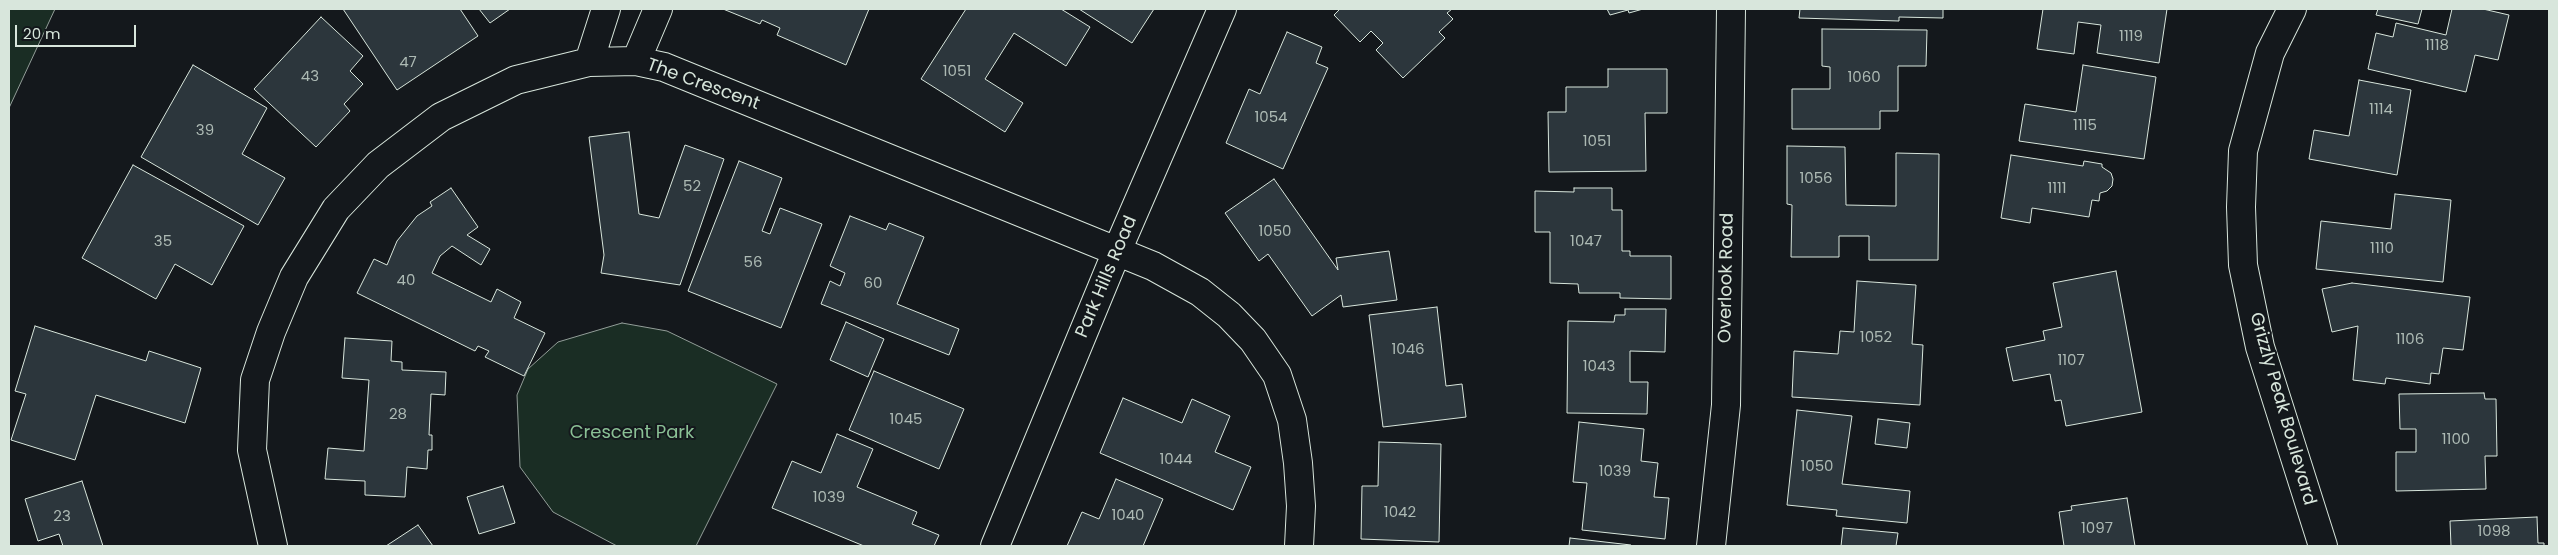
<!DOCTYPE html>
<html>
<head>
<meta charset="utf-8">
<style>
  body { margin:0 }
  #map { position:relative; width:2558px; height:555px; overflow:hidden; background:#14181c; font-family:Poppins,sans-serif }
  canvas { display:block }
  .frame { position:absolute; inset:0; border:10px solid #d8e6dc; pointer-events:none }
  .scale { position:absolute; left:15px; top:25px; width:121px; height:22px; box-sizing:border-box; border:2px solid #d8e6dc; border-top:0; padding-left:6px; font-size:15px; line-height:18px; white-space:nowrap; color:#d8e6dc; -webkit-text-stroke:4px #14181c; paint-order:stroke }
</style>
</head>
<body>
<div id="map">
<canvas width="2558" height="555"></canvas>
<div class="frame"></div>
<div class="scale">20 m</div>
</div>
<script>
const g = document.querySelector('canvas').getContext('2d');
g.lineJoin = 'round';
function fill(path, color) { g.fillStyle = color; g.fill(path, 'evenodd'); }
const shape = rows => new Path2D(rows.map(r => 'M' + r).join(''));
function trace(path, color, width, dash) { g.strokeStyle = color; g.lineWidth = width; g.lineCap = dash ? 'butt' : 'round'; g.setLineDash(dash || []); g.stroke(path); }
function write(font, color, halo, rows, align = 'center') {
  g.font = font + ' Poppins,sans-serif'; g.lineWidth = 4; g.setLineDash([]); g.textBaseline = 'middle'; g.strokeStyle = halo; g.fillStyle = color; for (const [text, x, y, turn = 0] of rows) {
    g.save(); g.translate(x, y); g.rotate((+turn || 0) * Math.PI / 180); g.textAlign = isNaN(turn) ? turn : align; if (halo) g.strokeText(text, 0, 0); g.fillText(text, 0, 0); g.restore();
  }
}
const green = shape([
  [9,9,55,9,9,108,9,9],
  [622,323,667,331,777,384,696,546,617,546,553,512,520,467,517,395,528,369,558,342,622,323]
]);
fill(green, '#1a2d24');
trace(green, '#939e99', 1);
const building = shape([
  [343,9,460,9,478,36,397,90,343,9],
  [479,9,510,9,490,23,479,9],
  [723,9,869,9,846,65,777,35,780,28,762,20,760,24,723,9],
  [966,9,1061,9,1090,27,1066,66,1014,33,985,79,1023,103,1005,132,921,79,966,9],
  [1079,9,1154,9,1132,43,1079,9],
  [1340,9,1452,9,1447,13,1453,19,1439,32,1445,38,1403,78,1376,50,1383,43,1371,31,1360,42,1334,15,1340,9],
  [1607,9,1643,9,1629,13,1628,10,1610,15,1607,9],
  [1800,9,1943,9,1943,18,1899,17,1899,21,1799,18,1800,9],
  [2043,9,2167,9,2159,63,2097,53,2101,25,2078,22,2074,54,2037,49,2043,9],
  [2378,9,2422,9,2418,24,2376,15,2378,9],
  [2452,9,2483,9,2509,15,2498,60,2475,55,2466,92,2368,69,2376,33,2393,37,2396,23,2446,35,2452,9],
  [321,17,363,56,350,71,363,84,344,104,350,111,316,147,254,89,321,17],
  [1822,29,1927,30,1926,66,1898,66,1898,111,1880,111,1880,129,1792,129,1792,89,1830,89,1830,67,1822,66,1822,29],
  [1287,32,1322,47,1316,63,1328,68,1283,169,1226,143,1249,89,1260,94,1287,32],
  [193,65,267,108,242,154,285,178,258,225,141,157,193,65],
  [2083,65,2156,77,2144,159,2019,141,2025,104,2076,112,2083,65],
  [1608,69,1667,69,1667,113,1645,113,1646,171,1549,172,1548,112,1566,112,1566,87,1608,87,1608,69],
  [2359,80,2411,90,2397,175,2309,159,2314,130,2349,136,2359,80],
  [629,132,639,214,659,218,685,145,724,159,680,285,601,273,604,255,589,137,629,132],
  [1787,146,1845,147,1846,205,1896,206,1896,153,1939,154,1938,260,1869,260,1869,236,1839,236,1839,257,1791,257,1792,205,1787,204,1787,146],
  [2011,155,2083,166,2084,161,2102,164,2102,167,2111,173,2113,179,2112,186,2107,191,2100,193,2099,201,2092,200,2089,217,2032,208,2030,223,2001,218,2011,155],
  [739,161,782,178,762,231,770,234,780,208,822,224,781,328,688,291,739,161],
  [133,165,244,226,212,285,175,264,156,299,82,258,133,165],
  [1274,179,1338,270,1336,258,1389,251,1397,300,1343,307,1341,295,1312,316,1268,254,1259,261,1225,213,1274,179],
  [451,188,478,227,467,235,490,249,481,265,452,246,440,256,432,273,491,302,497,289,521,302,514,318,545,333,524,376,485,357,489,351,478,346,475,351,357,293,374,259,387,265,397,241,417,216,432,206,430,202,451,188],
  [1574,188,1612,188,1612,210,1622,210,1622,251,1630,251,1630,256,1671,256,1671,299,1620,298,1620,293,1579,293,1578,284,1550,283,1550,232,1535,232,1535,191,1574,192,1574,188],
  [2395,194,2451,200,2443,282,2316,269,2321,221,2391,229,2395,194],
  [850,216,886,230,889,223,924,237,897,304,959,329,949,355,821,304,830,281,840,286,845,273,830,266,850,216],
  [2116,271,2142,412,2066,426,2061,400,2055,401,2050,374,2013,381,2006,348,2045,340,2043,331,2062,327,2053,283,2116,271],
  [1857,281,1916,285,1912,344,1923,345,1920,405,1792,397,1794,351,1838,354,1840,331,1854,332,1857,281],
  [2352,283,2470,297,2463,350,2443,348,2439,374,2431,373,2430,384,2386,378,2385,384,2353,380,2358,326,2332,332,2322,289,2352,283],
  [1437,307,1446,386,1462,384,1466,417,1383,427,1369,315,1437,307],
  [1625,309,1666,309,1665,352,1630,351,1630,382,1648,382,1647,414,1567,413,1568,321,1614,322,1615,315,1625,315,1625,309],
  [846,322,884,339,868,377,830,360,846,322],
  [35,326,146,361,149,351,201,368,185,423,96,395,75,460,11,440,26,394,15,391,35,326],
  [345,338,392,341,391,361,402,362,402,370,446,372,445,395,431,394,429,435,432,435,432,450,428,450,427,469,407,467,405,497,365,495,365,481,325,479,328,448,364,451,369,380,342,378,345,338],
  [874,371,964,409,939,469,849,430,874,371],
  [2484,393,2485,399,2496,399,2497,456,2485,456,2486,489,2396,491,2396,452,2416,452,2416,429,2400,429,2399,394,2484,393],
  [1123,398,1182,423,1192,399,1230,416,1215,452,1251,467,1233,510,1100,453,1123,398],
  [1797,410,1852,416,1842,484,1910,491,1907,523,1836,516,1837,510,1787,505,1797,410],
  [1878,419,1910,423,1907,448,1875,444,1878,419],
  [1579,422,1644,429,1641,461,1658,463,1654,497,1669,498,1665,539,1582,530,1587,483,1573,482,1579,422],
  [837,434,873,449,857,487,917,512,912,524,939,535,934,546,864,546,772,508,792,461,821,473,837,434],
  [1379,442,1441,444,1439,542,1361,539,1362,486,1378,486,1379,442],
  [1116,479,1163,499,1143,546,1067,546,1082,512,1099,519,1116,479],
  [82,481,103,546,63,546,59,534,38,541,25,499,82,481],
  [503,486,515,523,479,534,467,497,503,486],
  [2127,498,2135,546,2064,546,2059,512,2072,510,2071,506,2127,498],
  [2537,517,2538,543,2544,543,2544,546,2451,546,2450,521,2537,517],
  [418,525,433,546,386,546,418,525],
  [1843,528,1898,533,1896,546,1841,546,1843,528],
  [1570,538,1631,545,1631,546,1569,546,1570,538]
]);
fill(building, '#2c363c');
trace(building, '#d8e6dc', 1);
const minor = shape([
  [636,61,658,9],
  [589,62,606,9],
  [273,546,252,450,255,380,271,332,294,277,336,209,378,165,441,117,516,80,589,62,636,61,664,67,1153,266,1200,292,1229,315,1253,340,1277,375,1292,420,1298,463,1301,506,1299,546],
  [995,546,1117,251,1222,9],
  [1711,546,1726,405,1731,9]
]);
const tertiary = shape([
  [2292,9,2270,53,2243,151,2241,207,2243,265,2260,347,2323,546]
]);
trace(minor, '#d8e6dc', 30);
trace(tertiary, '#d8e6dc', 30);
trace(minor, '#14181c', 28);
trace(tertiary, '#14181c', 28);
write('15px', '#adbab4', null, [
  ["1119",2131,37],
  ["1118",2437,46],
  ["47",408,63],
  ["1051",957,72],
  ["43",310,77],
  ["1060",1864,78],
  ["1114",2381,110],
  ["1054",1271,118],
  ["1115",2085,126],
  ["39",205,131],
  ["1051",1597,142],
  ["1056",1816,179],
  ["52",692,187],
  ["1111",2057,189],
  ["1050",1275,232],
  ["35",163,242],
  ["1047",1586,242],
  ["1110",2382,249],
  ["56",753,263],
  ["40",406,281],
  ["60",873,284],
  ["1052",1876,338],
  ["1106",2410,340],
  ["1046",1408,350],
  ["1107",2071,361],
  ["1043",1599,367],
  ["28",398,415],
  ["1045",906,420],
  ["1100",2456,440],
  ["1044",1176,460],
  ["1050",1817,467],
  ["1039",1615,472],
  ["1039",829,498],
  ["1042",1400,513],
  ["1040",1128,516],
  ["23",62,517],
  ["1097",2097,529],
  ["1098",2494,532]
]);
write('18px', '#d8e6dc', '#14181c', [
  ["The Crescent",703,85,20],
  ["Park Hills Road",1107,277,-67],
  ["Overlook Road",1727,278,-89],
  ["Grizzly Peak Boulevard",2282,409,74]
]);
write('18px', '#8ac095', '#14181c', [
  ["Crescent Park",632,433]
]);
</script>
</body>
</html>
